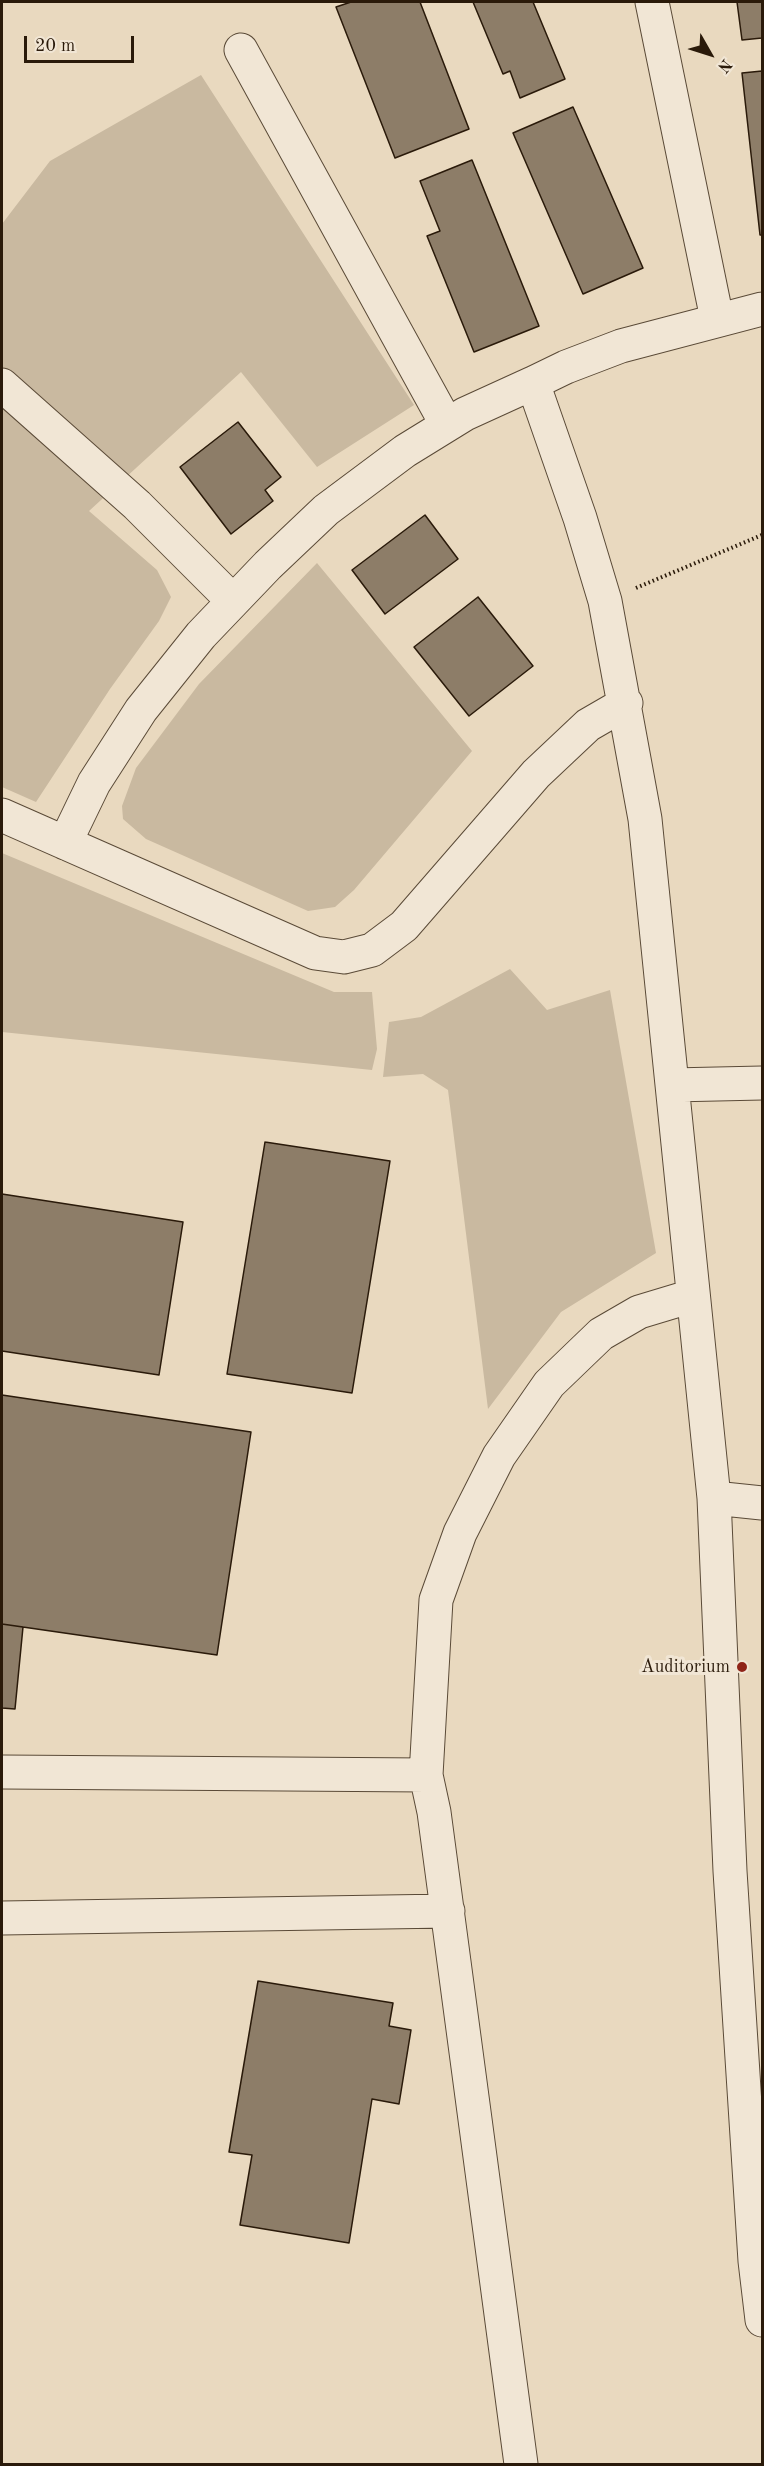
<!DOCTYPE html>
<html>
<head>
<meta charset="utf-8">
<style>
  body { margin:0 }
  #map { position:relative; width:764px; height:2466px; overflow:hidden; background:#e9d9bf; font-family:"Old Standard TT",serif }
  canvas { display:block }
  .frame { position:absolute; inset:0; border:3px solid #2a1a0a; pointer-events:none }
  .north { position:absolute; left:680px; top:24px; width:60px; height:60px; -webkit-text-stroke:4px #f1e6d5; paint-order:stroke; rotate:129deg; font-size:16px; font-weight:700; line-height:24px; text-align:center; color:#2a1a0a }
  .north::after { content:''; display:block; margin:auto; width:21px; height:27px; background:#2a1a0a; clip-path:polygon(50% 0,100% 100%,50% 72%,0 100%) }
  .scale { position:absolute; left:24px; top:36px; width:110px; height:27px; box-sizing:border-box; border:3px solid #2a1a0a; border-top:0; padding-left:8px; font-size:18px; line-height:21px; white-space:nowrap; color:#2a1a0a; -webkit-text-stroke:4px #f1e6d5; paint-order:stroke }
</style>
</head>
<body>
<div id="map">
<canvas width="764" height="2466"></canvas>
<div class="frame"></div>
<div class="north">N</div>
<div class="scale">20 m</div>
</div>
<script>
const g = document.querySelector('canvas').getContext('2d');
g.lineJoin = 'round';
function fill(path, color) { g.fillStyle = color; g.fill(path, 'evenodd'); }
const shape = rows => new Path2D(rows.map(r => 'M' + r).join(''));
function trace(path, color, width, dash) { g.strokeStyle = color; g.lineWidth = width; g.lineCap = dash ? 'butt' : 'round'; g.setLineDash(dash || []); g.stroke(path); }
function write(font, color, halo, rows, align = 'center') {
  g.font = font + ' "Old Standard TT",serif'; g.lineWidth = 6; g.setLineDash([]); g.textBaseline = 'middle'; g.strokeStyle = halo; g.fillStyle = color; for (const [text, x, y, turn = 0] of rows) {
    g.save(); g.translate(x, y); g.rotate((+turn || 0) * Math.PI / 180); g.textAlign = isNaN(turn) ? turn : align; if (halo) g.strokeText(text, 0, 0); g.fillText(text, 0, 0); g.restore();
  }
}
fill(shape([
  [201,75,414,405,317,467,241,372,89,511,157,570,171,597,159,621,110,689,36,802,2,787,2,224,50,161],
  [317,563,472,751,354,890,335,907,308,911,146,839,123,819,122,806,136,768,199,684],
  [2,853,334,992,372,992,377,1049,372,1070,2,1032],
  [510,969,547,1010,610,990,656,1253,561,1312,488,1409,448,1090,423,1074,383,1077,389,1022,421,1017]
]), '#c9b9a0');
const building = shape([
  [351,2,420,2,469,129,395,158,336,7,351,2],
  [473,2,533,2,565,79,520,98,510,71,503,74,473,2],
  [737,2,762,2,762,38,742,40,737,2],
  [762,71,762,235,760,235,742,73,762,71],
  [573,107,643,268,583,294,513,133,573,107],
  [472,160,539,326,474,352,427,236,440,231,420,181,472,160],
  [238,422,281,477,265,490,273,501,231,534,180,467,238,422],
  [425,515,458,559,385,614,352,570,425,515],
  [478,597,533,666,469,716,414,647,478,597],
  [265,1142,390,1161,352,1393,227,1374,265,1142],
  [2,1194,183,1222,159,1375,2,1351,2,1194],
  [2,1395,251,1432,217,1655,2,1624,2,1395],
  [2,1624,23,1627,15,1709,2,1708,2,1624],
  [258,1981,393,2003,389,2026,411,2030,399,2104,372,2099,349,2243,240,2225,252,2155,229,2152,258,1981]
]);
fill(building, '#8d7d68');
trace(building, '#2a1a0a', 1.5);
const minor = shape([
  [652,2,717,319],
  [241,50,447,425],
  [762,309,621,346,566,367,533,383,580,518,605,601,645,819,714,1498,730,1871,755,2261,762,2320],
  [2,385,137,505,233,601],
  [2,815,315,953,344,957,372,950,404,926,536,774,588,725,626,703],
  [65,843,94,783,141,710,201,635,268,565,326,510,405,451,465,414,533,383],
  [672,1085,762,1083],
  [714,1498,762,1503],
  [2,1772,426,1775],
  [2,1918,448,1911],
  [521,2464,434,1812,426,1775,436,1600,460,1533,499,1456,549,1384,601,1334,639,1312,692,1296]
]);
trace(minor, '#5a4a37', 35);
trace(shape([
  [636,588,762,535]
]), '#2a1a0a', 4, [1.5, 3]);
trace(minor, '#f1e6d5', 33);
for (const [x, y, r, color] of [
  [742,1667,6,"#8f2418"]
]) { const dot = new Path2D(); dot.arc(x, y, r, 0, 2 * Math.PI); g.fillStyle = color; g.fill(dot); trace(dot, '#f1e6d5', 2); }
write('18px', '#2a1a0a', '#f1e6d5', [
  ["Auditorium",730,1667]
], 'right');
</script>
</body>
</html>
